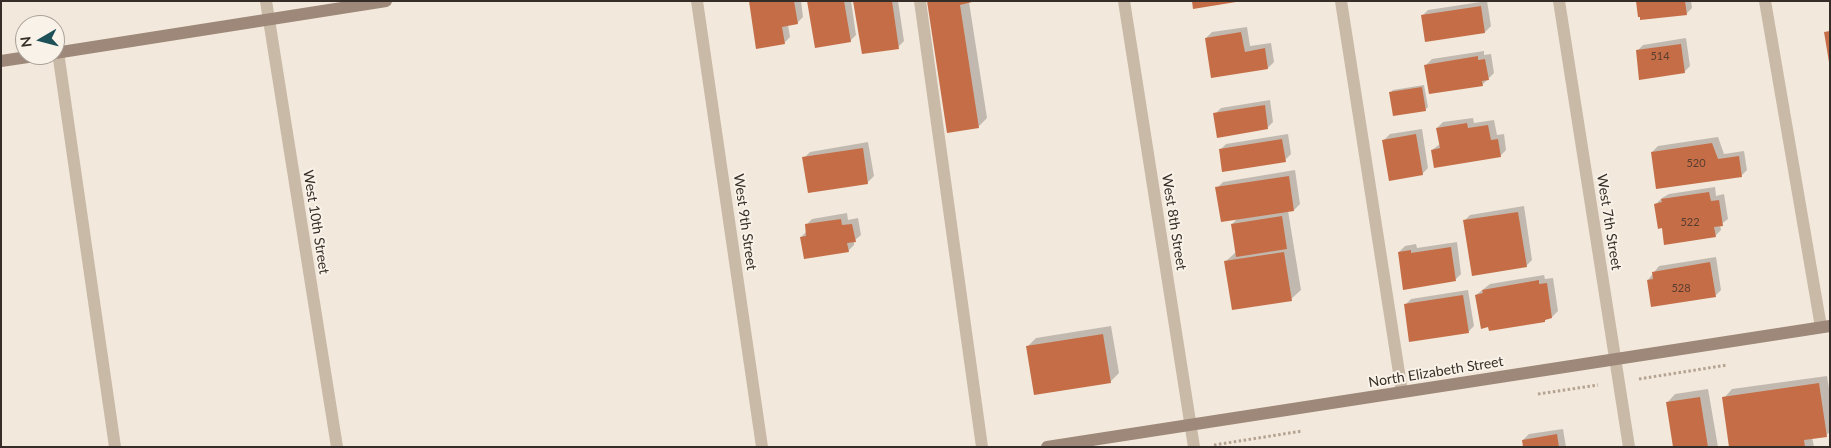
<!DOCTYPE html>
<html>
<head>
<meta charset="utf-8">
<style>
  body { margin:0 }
  #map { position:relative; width:1831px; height:448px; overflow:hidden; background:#f2e8db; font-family:Lato,sans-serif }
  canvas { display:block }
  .frame { position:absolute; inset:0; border:2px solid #362d28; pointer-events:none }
  .north { position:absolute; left:15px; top:15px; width:50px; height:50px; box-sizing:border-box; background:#f9f2e8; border:1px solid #aba39b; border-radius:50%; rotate:262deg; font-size:14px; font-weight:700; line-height:20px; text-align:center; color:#362d28 }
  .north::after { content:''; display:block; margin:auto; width:18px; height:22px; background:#1e5057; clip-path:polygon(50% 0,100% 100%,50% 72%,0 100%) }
</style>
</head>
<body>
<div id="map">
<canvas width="1831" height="448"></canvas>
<div class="frame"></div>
<div class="north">N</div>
</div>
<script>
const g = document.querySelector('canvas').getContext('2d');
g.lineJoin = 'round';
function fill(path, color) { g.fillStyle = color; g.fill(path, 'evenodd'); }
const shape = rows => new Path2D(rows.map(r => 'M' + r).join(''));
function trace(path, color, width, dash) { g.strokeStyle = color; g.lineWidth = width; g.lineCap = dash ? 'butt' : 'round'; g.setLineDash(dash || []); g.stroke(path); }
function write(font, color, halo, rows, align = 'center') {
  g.font = font + ' Lato,sans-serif'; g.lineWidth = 4; g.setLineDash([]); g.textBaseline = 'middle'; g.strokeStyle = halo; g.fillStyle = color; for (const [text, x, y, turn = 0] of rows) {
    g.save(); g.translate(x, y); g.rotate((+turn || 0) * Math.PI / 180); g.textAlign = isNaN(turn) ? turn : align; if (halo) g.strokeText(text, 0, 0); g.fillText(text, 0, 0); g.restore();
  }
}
fill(shape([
  [750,1,801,1,803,17,797,23,788,25,790,37,784,43],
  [809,1,851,1,856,35,850,41],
  [854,1,898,1,904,41,898,47],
  [928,1,969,2,987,118,978,127],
  [1487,1,1491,26,1485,32,1422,16,1428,10],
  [1637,1,1691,1,1692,8,1686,14],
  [1247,27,1250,46,1271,43,1274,62,1268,68,1206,38,1212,32],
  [1686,38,1690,66,1684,72,1637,51,1643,45],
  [1484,51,1484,55,1491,54,1494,73,1482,85,1426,65,1432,59],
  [1424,85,1428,107,1425,110,1390,93,1393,90],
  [1270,100,1273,122,1267,128,1215,114,1221,108],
  [1473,118,1474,123,1494,120,1497,135,1504,134,1506,150,1500,156,1432,150,1440,144,1437,128,1443,122],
  [1422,129,1428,168,1422,174,1384,140,1390,134],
  [1288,134,1291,154,1285,160,1220,150,1226,144],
  [1718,137,1724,154,1744,151,1747,170,1741,176,1652,152,1658,146],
  [868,142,874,176,868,182,804,158,810,152],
  [1295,170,1300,204,1294,210,1288,211,1301,290,1291,299,1225,262,1236,252,1232,224,1238,218,1217,188,1223,182],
  [1715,187,1716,196,1724,194,1728,219,1720,225,1721,230,1715,236,1663,227,1656,204,1662,198,1669,194],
  [1524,206,1532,260,1526,266,1464,221,1470,215],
  [847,213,848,220,858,218,861,235,854,241,854,245,848,251,801,237,807,231,806,225,812,219],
  [1457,242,1461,274,1455,280,1399,252,1405,246,1416,244,1417,248],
  [1716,257,1721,290,1715,296,1648,280,1659,266],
  [1544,275,1545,279,1553,278,1558,311,1552,317,1547,318,1544,321,1476,295,1490,284],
  [1468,290,1474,326,1468,332,1405,305,1411,299],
  [1111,326,1119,373,1110,382,1028,346,1036,338],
  [1827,376,1830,394,1830,432,1826,435,1812,437,1814,447,1731,447,1724,398,1732,389],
  [1708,389,1718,447,1674,447,1667,403,1675,394],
  [1563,429,1566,447,1524,447,1523,440,1529,434]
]), '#0003');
fill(shape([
  [749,1,794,1,798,24,782,27,785,44,756,49],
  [807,1,844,1,851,42,815,48],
  [853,1,892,1,899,49,862,54],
  [927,1,976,1,960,5,979,128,947,133],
  [1192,1,1236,1,1236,2,1193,9],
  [1636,1,1685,1,1687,15,1640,20,1640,17,1638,17],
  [1481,6,1485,33,1425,42,1421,15],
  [1830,31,1830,62,1829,62,1824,32],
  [1241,32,1245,52,1265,48,1268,69,1211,78,1205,38],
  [1681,44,1685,73,1639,80,1636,50],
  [1478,56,1478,60,1485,59,1489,80,1482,81,1483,86,1429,94,1424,65],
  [1422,87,1426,111,1393,116,1389,92],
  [1265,105,1268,129,1217,138,1213,113],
  [1467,123,1468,128,1488,125,1491,140,1498,139,1501,157,1434,168,1431,150,1440,148,1436,128],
  [1416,134,1423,175,1389,181,1382,140],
  [1282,139,1286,162,1222,172,1219,149],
  [1712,143,1718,159,1739,156,1742,177,1656,189,1651,152],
  [863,148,868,184,808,193,802,157],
  [1289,176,1294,211,1221,222,1215,187],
  [1709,192,1711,201,1719,200,1723,226,1714,227,1716,237,1664,245,1662,228,1658,229,1654,204,1662,202,1661,199],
  [1518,212,1527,267,1472,276,1463,220],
  [1282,216,1287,249,1236,257,1231,224],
  [841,219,842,225,852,224,856,242,847,243,849,252,804,259,800,237,806,236,805,224],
  [1451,247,1456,281,1403,290,1398,252,1411,250,1411,253],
  [1284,252,1292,301,1232,310,1224,261],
  [1710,262,1716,297,1651,307,1647,280,1653,279,1652,272],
  [1539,280,1539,284,1547,283,1552,318,1545,320,1545,322,1489,331,1488,327,1481,329,1475,295,1483,293,1482,290],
  [1463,295,1469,333,1409,342,1404,304],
  [1103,334,1111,383,1034,395,1026,346],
  [1819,383,1827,437,1804,440,1805,447,1729,447,1722,397],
  [1700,397,1708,447,1673,447,1666,402],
  [1557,434,1559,447,1523,447,1522,440]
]), '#c46d46');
trace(shape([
  [1639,379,1727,365],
  [1538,394,1598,385],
  [1214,445,1302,431]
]), '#b5a392', 3, [2.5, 2.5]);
trace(shape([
  [920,1,982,447],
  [1341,1,1402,392],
  [1765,1,1821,327],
  [58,52,115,447]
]), '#c9b9a7', 12);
trace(shape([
  [266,1,337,447],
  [697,1,762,447],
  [1559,1,1629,447]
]), '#c9b9a7', 12);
trace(shape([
  [1124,1,1194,447]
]), '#c9b9a7', 12);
trace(shape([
  [55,53,386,1],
  [1,61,41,55],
  [1047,447,1830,326]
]), '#9d8879', 12);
write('11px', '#5a3d30', null, [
  ["514",1660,56],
  ["520",1696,163],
  ["522",1690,222],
  ["528",1681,288]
]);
write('14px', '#362d28', '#f9f2e8', [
  ["West 10th Street",316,222,81],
  ["West 9th Street",745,222,82],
  ["West 8th Street",1174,222,81],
  ["West 7th Street",1609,222,81],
  ["North Elizabeth Street",1436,372,-9]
]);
</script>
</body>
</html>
